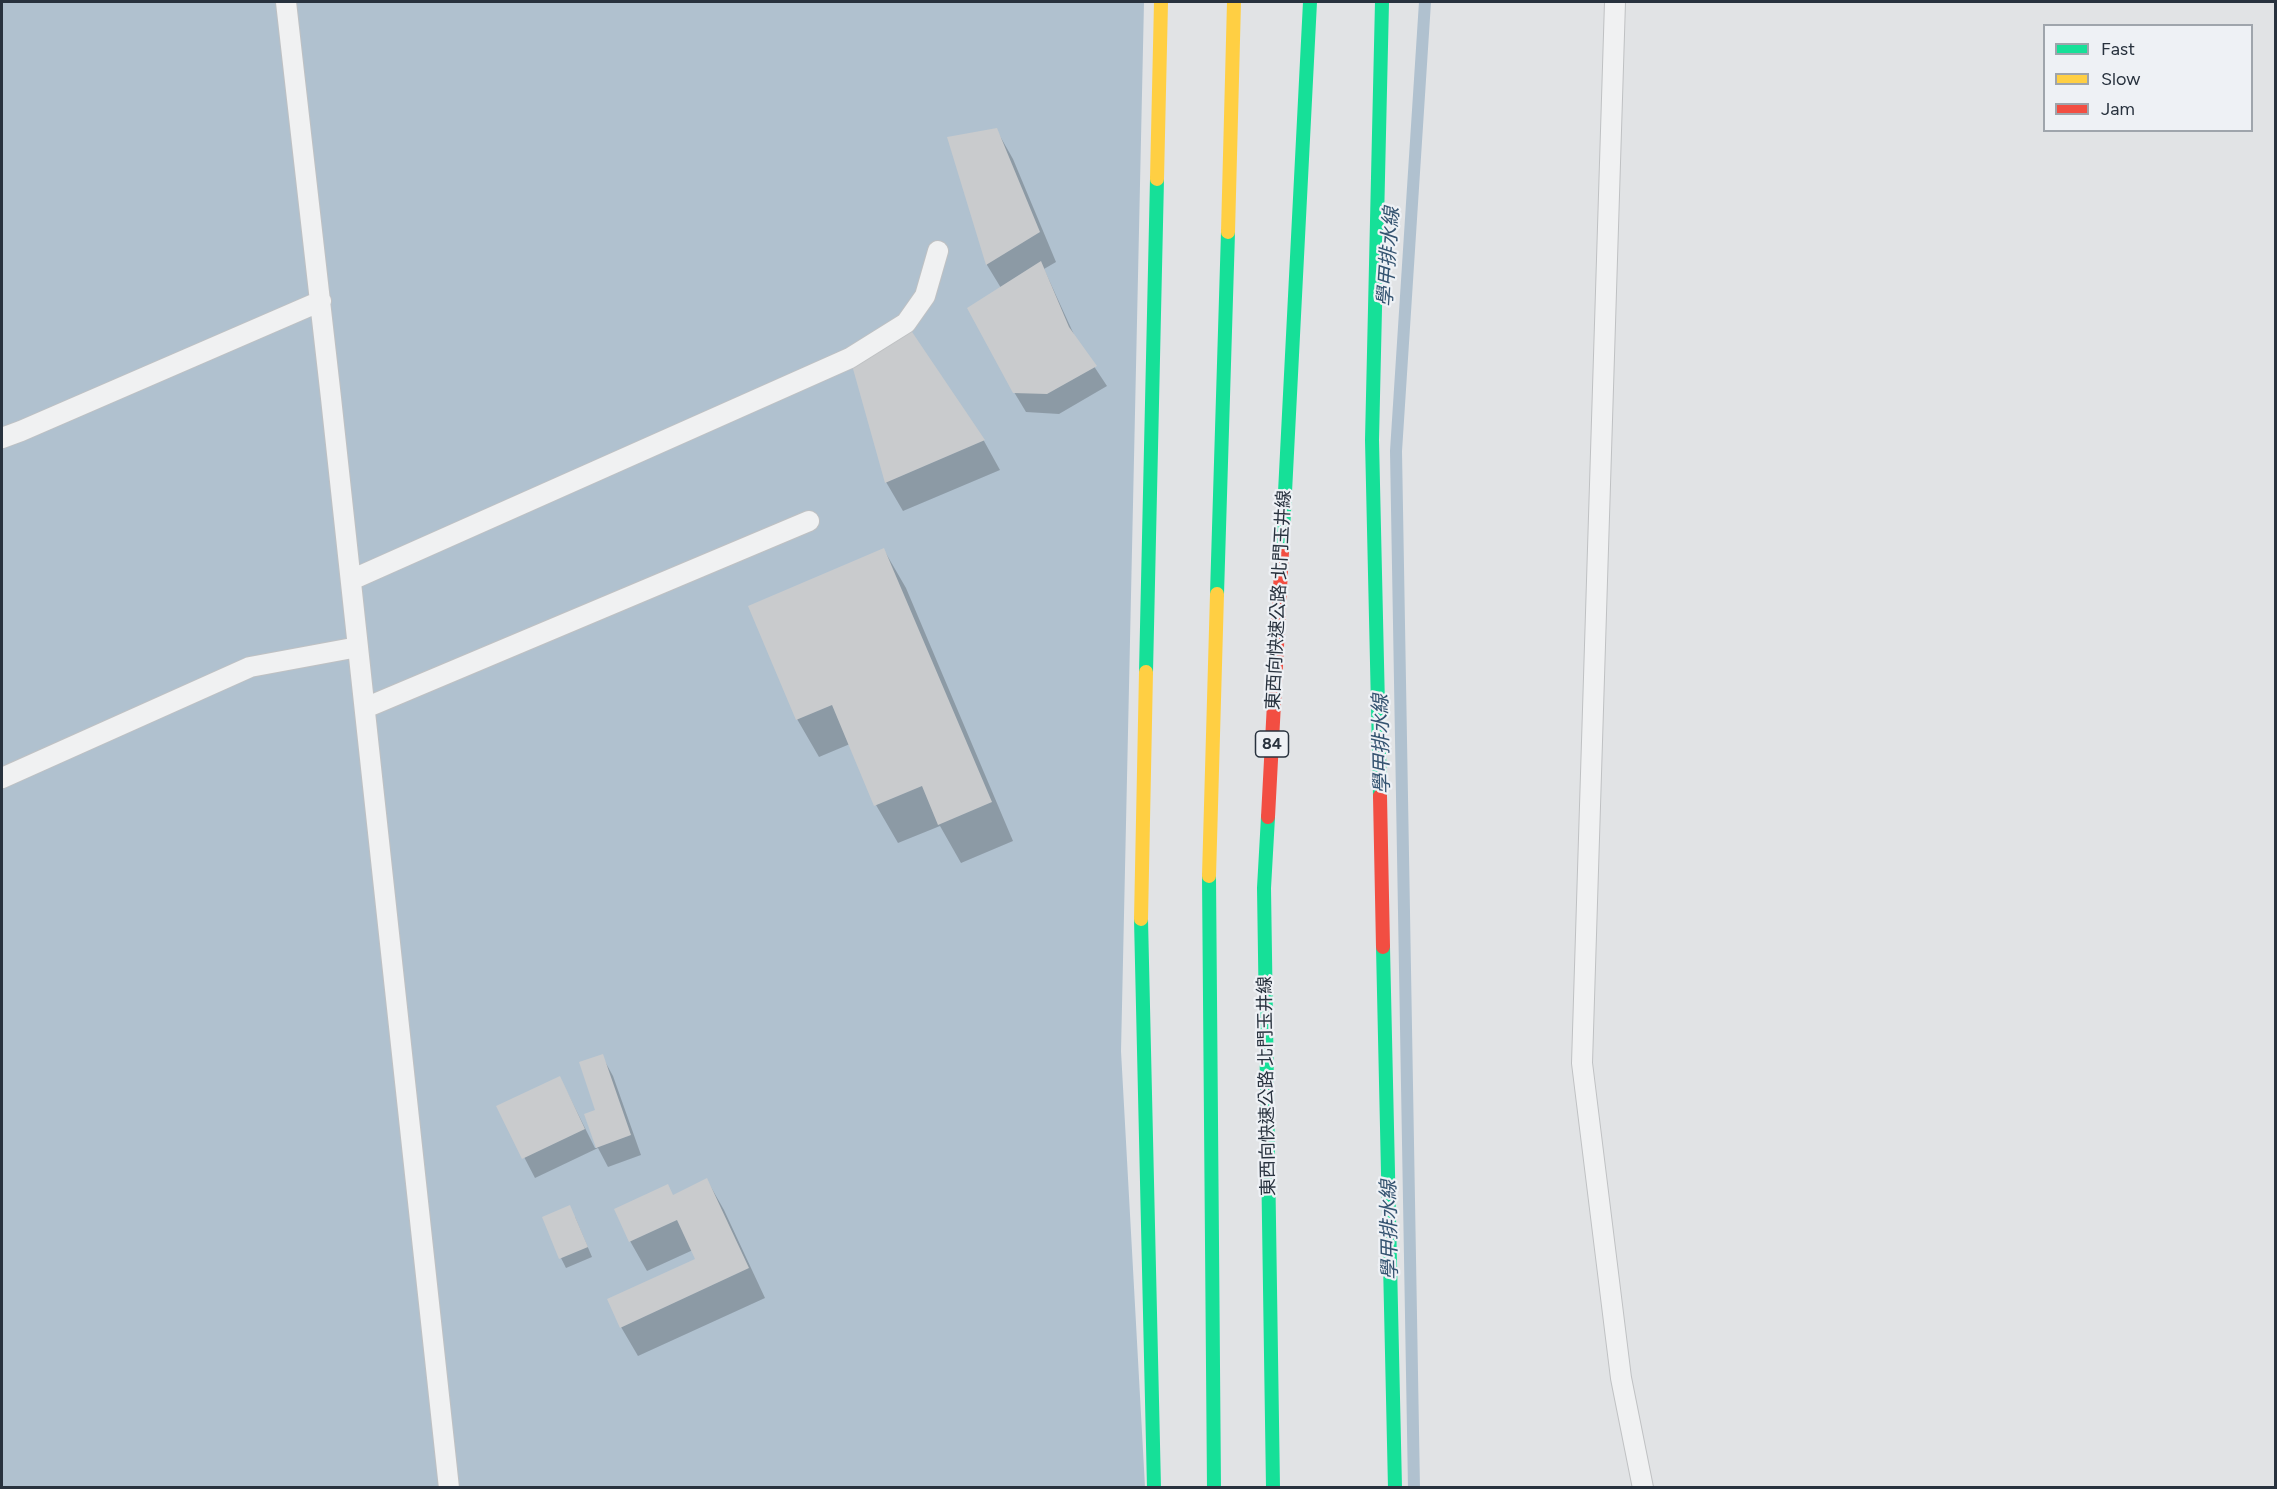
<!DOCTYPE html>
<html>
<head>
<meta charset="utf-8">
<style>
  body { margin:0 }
  #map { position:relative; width:2277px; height:1489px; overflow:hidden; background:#e1e3e5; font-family:Figtree,sans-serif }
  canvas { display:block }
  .frame { position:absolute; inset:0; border:3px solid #28323e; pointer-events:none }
  .legend { position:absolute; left:2043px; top:24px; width:210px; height:108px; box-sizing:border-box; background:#eef1f5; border:2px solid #9fa5ac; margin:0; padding:8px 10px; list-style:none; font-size:18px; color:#28323e }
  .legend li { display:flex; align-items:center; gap:12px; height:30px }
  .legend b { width:30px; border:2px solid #9fa5ac }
</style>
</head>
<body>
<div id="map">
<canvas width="2277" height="1489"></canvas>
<div class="frame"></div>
<ul class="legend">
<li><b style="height:8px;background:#16e098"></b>Fast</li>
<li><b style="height:8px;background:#ffcf43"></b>Slow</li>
<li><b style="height:8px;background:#f24e42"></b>Jam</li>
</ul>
</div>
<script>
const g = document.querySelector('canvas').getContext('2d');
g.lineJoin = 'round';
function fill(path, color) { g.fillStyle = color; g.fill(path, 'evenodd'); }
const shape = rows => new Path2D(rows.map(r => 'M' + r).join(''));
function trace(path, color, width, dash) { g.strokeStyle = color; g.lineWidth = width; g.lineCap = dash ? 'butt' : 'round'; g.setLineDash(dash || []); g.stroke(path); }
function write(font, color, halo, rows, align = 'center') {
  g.font = font + ' Figtree,"Noto Sans TC",sans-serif'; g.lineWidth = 4.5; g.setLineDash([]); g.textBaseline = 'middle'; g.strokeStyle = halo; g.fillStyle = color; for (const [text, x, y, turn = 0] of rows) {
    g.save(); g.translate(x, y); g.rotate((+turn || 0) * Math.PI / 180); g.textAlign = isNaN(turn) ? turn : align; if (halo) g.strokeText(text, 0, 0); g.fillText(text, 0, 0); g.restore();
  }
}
fill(shape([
  [2,2,1144,2,1121,1051,1145,1487,2,1488]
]), '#b0c1cf');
fill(shape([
  [996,129,1013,159,1056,262,1044,269,1076,339,1107,386,1059,414,1026,412,1014,392,1001,288,987,265,949,138],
  [905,325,984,441,1000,470,903,511,886,482],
  [884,550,906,588,1013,841,961,863,940,826,898,843,876,805,850,744,819,757,797,719],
  [602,1056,613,1076,641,1155,608,1167,598,1148,535,1178,498,1107,560,1078,595,1148,597,1148,585,1115,597,1111],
  [707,1180,724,1210,765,1298,638,1356,621,1327,697,1259,693,1250,647,1271,630,1241,673,1196],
  [575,1217,592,1257,566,1268,561,1258]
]), '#0003');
trace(shape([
  [1414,1488,1396,451,1425,2]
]), '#b0c1cf', 12);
fill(shape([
  [997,128,1040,232,986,265,947,137],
  [1041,261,1069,327,1097,366,1047,394,1013,393,967,308],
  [906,323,985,440,885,483,850,358],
  [884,548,992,802,938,825,922,786,874,806,832,705,796,720,748,606],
  [603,1054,631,1135,596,1148,584,1114,595,1110,579,1062],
  [560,1076,585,1129,522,1159,496,1106],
  [707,1178,749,1268,620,1328,607,1299,695,1259,677,1220,629,1242,614,1209,668,1184,673,1195],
  [570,1205,588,1247,559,1259,542,1217]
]), '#c9cbcd');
const lane = shape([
  [286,2,331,398,449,1488],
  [1615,2,1582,1063,1621,1378,1643,1488],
  [2,438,21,431,321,301],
  [351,580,850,358,906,323,925,296,938,251],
  [365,708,809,521],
  [2,778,250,667,358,647]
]);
trace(lane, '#bfc1c3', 22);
trace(lane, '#f0f1f2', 20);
trace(shape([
  [1282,551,1310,2],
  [1217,594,1228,232],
  [1146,672,1157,179],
  [1380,796,1372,440,1382,2],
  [1268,817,1264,888,1273,1488],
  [1209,876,1214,1488],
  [1141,919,1154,1488],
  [1383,947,1395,1488]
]), '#16e098', 14);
trace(shape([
  [1157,179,1161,2],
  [1228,232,1234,2],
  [1209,876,1217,594],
  [1141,919,1146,672]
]), '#ffcf43', 14);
trace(shape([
  [1380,796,1383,947],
  [1268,817,1282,551]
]), '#f24e42', 14);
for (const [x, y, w] of [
  [1272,744,33]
]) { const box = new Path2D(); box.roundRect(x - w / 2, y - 13, w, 26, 4.5); g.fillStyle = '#eef1f5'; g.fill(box); trace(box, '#28323e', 1.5); }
write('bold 16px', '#28323e', null, [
  ["84",1272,744]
]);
write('18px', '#28323e', '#eef1f5', [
  ["東西向快速公路 北門玉井線",1279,600,-87],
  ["東西向快速公路 北門玉井線",1267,1086,-91]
]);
write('italic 20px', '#345370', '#eef1f5', [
  ["學甲排水線",1389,257,-86],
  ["學甲排水線",1382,744,-91],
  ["學甲排水線",1390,1230,-91]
]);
</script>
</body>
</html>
